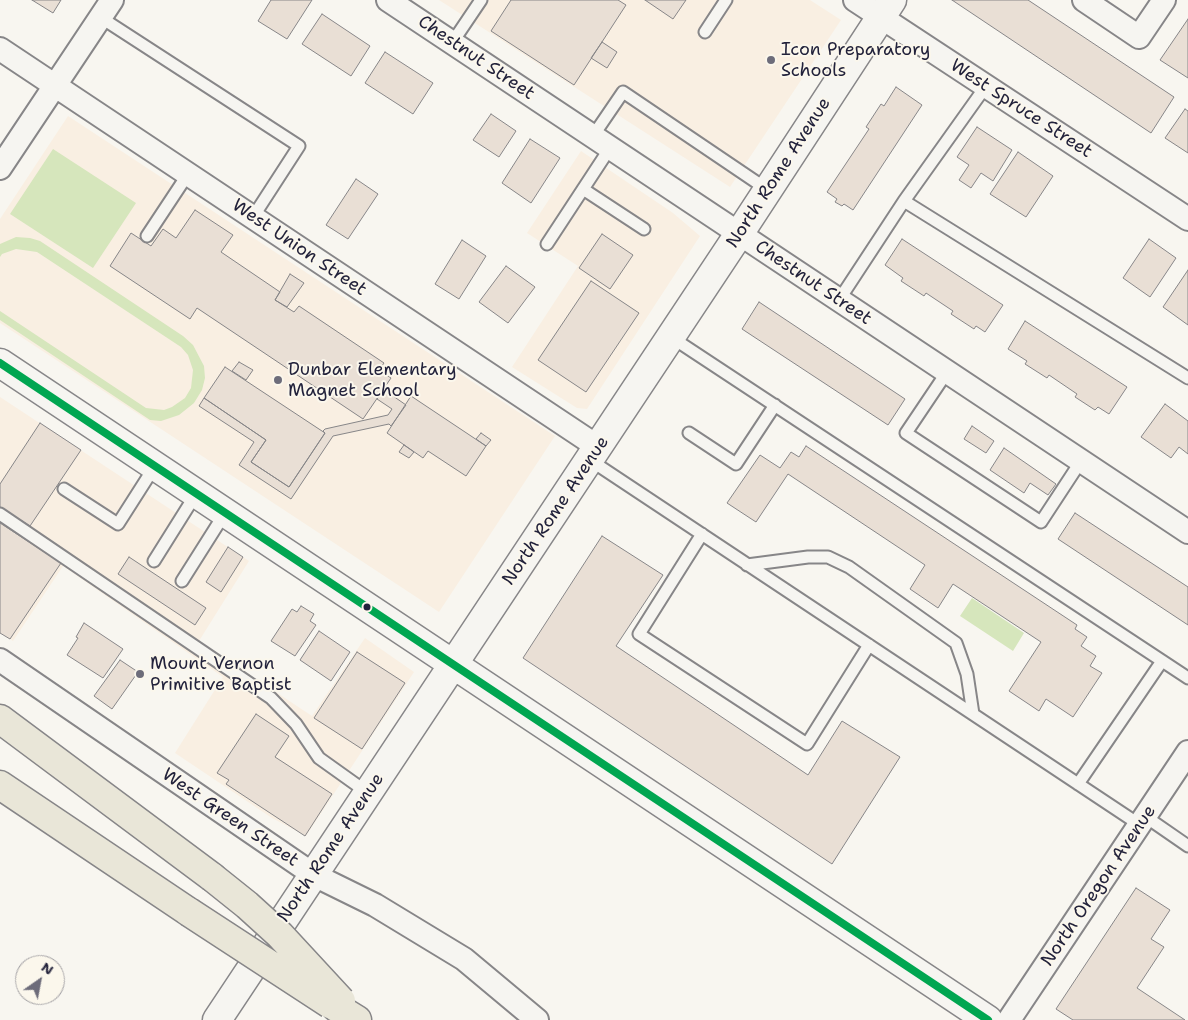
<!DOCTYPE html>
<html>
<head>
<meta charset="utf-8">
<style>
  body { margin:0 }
  #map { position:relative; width:1188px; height:1020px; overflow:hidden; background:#f8f6f0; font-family:"Shantell Sans",sans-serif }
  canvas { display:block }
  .north { position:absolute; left:15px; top:955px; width:50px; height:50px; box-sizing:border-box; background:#fbf7ec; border:1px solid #a4a2a5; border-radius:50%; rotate:33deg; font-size:14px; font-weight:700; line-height:20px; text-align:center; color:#22223b }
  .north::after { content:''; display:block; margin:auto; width:18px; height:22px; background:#6d6c7a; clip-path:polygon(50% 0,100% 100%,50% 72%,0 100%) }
</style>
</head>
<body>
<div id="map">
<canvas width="1188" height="1020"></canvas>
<div class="north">N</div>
</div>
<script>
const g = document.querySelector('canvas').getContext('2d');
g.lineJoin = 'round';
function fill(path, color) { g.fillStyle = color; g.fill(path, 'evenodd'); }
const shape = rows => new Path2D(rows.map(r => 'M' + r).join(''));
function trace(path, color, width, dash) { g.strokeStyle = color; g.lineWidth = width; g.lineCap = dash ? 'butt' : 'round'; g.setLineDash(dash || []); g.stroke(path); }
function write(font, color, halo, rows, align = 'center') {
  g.font = font + ' "Shantell Sans",sans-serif'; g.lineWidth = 4; g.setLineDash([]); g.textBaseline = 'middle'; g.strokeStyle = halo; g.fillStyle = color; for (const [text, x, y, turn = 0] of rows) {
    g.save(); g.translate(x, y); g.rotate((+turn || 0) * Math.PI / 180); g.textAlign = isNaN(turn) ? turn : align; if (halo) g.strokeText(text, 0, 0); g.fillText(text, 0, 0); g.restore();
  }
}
fill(shape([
  [439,0,810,0,841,20,730,187],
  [68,116,555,436,439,612,0,323,0,219],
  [581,151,673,213,700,236,587,409,577,408,512,367,578,266,527,233],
  [0,397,249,561,199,641,312,716,365,638,414,672,306,836,272,818,175,753,223,677,63,566,13,641,0,633]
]), '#f9efe2');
fill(shape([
  [53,149,136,203,93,268,10,214],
  [16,237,30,238,40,241,183,336,193,345,204,366,205,378,202,390,194,403,179,415,161,421,150,420,0,320,0,311,146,408,164,410,172,407,185,398,191,388,193,370,188,355,181,347,37,252,16,249,2,254,0,257,0,244],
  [972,598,1024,633,1013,651,960,616]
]), '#d6e6bc');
const building = shape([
  [32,0,61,0,53,13,32,0],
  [271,0,312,0,287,39,258,21,271,0],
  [511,0,618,0,626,5,574,85,491,31,511,0],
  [645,0,686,0,673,19,645,0],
  [952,0,1028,0,1174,97,1151,133,952,0],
  [322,14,370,46,351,76,302,44,322,14],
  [1188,19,1188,78,1160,60,1188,19],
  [602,42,617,52,607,68,591,58,602,42],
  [385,52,433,83,413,114,365,83,385,52],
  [896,87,922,105,853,210,844,204,842,206,835,202,837,199,827,192,869,129,866,127,881,104,884,106,896,87],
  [1185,109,1188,111,1188,153,1165,138,1185,109],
  [491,114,516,131,499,157,473,140,491,114],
  [977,127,1012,150,993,181,981,173,971,188,959,180,969,165,957,157,977,127],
  [530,139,560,158,531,203,502,183,530,139],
  [1018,152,1053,176,1026,217,990,194,1018,152],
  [356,179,378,194,348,239,326,225,356,179],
  [195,210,233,235,221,252,280,292,275,300,294,312,299,306,384,363,379,370,391,378,363,419,197,308,190,319,110,266,131,233,151,246,163,229,176,238,195,210],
  [602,234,633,255,610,289,579,268,602,234],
  [902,239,1003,305,985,332,976,326,974,329,951,314,953,311,926,293,924,296,901,281,903,278,885,265,902,239],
  [1149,239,1176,258,1150,297,1123,278,1149,239],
  [462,240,486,256,459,299,435,284,462,240],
  [506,266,535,287,508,323,479,302,506,266],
  [1188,270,1188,325,1163,307,1188,270],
  [290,274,304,283,287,307,275,300,290,274],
  [591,281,639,313,586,392,538,360,591,281],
  [759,302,905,399,888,425,742,329,759,302],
  [1025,321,1127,387,1109,414,1098,407,1095,410,1075,397,1077,394,1049,375,1047,378,1025,364,1027,361,1008,349,1025,321],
  [239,362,253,370,246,380,232,371,239,362],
  [225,367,325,433,289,487,251,462,266,440,204,398,225,367],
  [383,389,406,405,391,426,389,424,333,436,291,499,239,465,254,442,199,406,204,398,266,440,251,462,289,487,325,433,323,431,325,429,388,415,392,409,377,399,383,389],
  [411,396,486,446,466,476,428,451,423,458,387,433,411,396],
  [1165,404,1188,421,1188,454,1179,447,1171,458,1141,437,1165,404],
  [40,423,81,450,30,526,0,507,0,484,40,423],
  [972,426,994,441,986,453,964,439,972,426],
  [481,433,491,440,486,446,476,439,481,433],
  [404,445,414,452,409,458,399,452,404,445],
  [806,446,1077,625,1075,629,1087,637,1081,646,1096,656,1090,666,1102,673,1073,717,1046,699,1039,711,1009,691,1041,642,953,584,938,608,910,589,925,565,788,474,756,522,727,503,760,455,780,468,791,452,799,457,806,446],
  [1004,448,1056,484,1048,495,1030,483,1024,493,990,470,1004,448],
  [1075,513,1188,587,1188,625,1058,539,1075,513],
  [0,523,61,563,10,639,0,633,0,523],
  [602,536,663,575,616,646,808,775,842,721,900,757,832,864,523,658,602,536],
  [228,547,243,557,221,592,206,582,228,547],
  [129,557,206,608,195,625,118,574,129,557],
  [301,606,314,614,310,621,316,625,295,656,271,641,292,609,297,612,301,606],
  [84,623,123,649,103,678,67,655,78,638,76,637,84,623],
  [319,631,350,652,331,681,300,660,319,631],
  [357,652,405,683,362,749,314,718,357,652],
  [120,660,138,672,112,709,94,696,120,660],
  [256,714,289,736,275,757,332,794,305,836,226,784,229,780,217,773,256,714],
  [1136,888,1170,910,1151,939,1164,947,1137,988,1185,1020,1073,1020,1056,1009,1136,888]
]);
fill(building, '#e9dfd5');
trace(building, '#878688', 1);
const service = shape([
  [100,17,299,146,253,217],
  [705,32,726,0],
  [452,43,481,0],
  [986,86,904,201,1188,378],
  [593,136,623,92,768,190],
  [583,189,644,229],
  [147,236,188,174],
  [547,244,610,148],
  [839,300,904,201],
  [671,337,1188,678],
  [947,372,906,433,1041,522,1081,461],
  [689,433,736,464,775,405],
  [590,460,1140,825],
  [64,489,118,524,155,466],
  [0,514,271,698,296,724,319,758,368,793],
  [702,534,639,634,807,744,869,645],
  [154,561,196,494],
  [747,565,808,557,828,557,849,567,956,643,967,674,973,714],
  [182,581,225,513],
  [1078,784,1162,661],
  [1146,817,1188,846]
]);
const minor = shape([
  [388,0,1188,532],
  [855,0,1188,219],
  [1084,0,1139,37,1164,0],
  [0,49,598,447],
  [0,168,112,0],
  [0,660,314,875,375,905,464,959,537,1020],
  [1009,1020,1188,752]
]);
const tertiary = shape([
  [0,363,988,1020],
  [217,1020,739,234,892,0]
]);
const motorway = shape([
  [0,719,212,877],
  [0,785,189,912],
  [336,1007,357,1020]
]);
trace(service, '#878688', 15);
trace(minor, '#878688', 26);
trace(tertiary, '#878688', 31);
trace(motorway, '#878688', 31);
trace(service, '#f6f5f1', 11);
trace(minor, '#f6f5f1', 22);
trace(tertiary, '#f6f5f1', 28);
trace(motorway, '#e9e6d8', 28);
const motorwayBridge = shape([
  [212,877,247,905,280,935,341,1001],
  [189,912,330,1004]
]);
trace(motorwayBridge, '#878688', 31, []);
trace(motorwayBridge, '#e9e6d8', 28);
trace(shape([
  [0,363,988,1020]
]), '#00a651', 8);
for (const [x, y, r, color] of [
  [771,60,5,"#6d6c7a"],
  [278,380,5,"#6d6c7a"],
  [367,607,4.5,"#22223b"],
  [140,674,5,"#6d6c7a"]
]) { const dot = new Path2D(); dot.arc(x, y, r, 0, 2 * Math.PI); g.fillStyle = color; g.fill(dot); trace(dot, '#fbf7ec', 2); }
write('18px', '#22223b', '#fbf7ec', [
  ["Icon Preparatory",781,50],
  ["Schools",781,71],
  ["Dunbar Elementary",288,370],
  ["Magnet School",288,391],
  ["Mount Vernon",150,664],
  ["Primitive Baptist",150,685]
], 'left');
write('18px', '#22223b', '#fbf7ec', [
  ["Chestnut Street",476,58,34],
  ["West Spruce Street",1021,109,33],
  ["North Rome Avenue",779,173,-57],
  ["West Union Street",299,248,34],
  ["Chestnut Street",813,283,34],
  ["North Rome Avenue",556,511,-56],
  ["West Green Street",230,818,34],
  ["North Rome Avenue",331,848,-56],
  ["North Oregon Avenue",1099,886,-56]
]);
</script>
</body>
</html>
